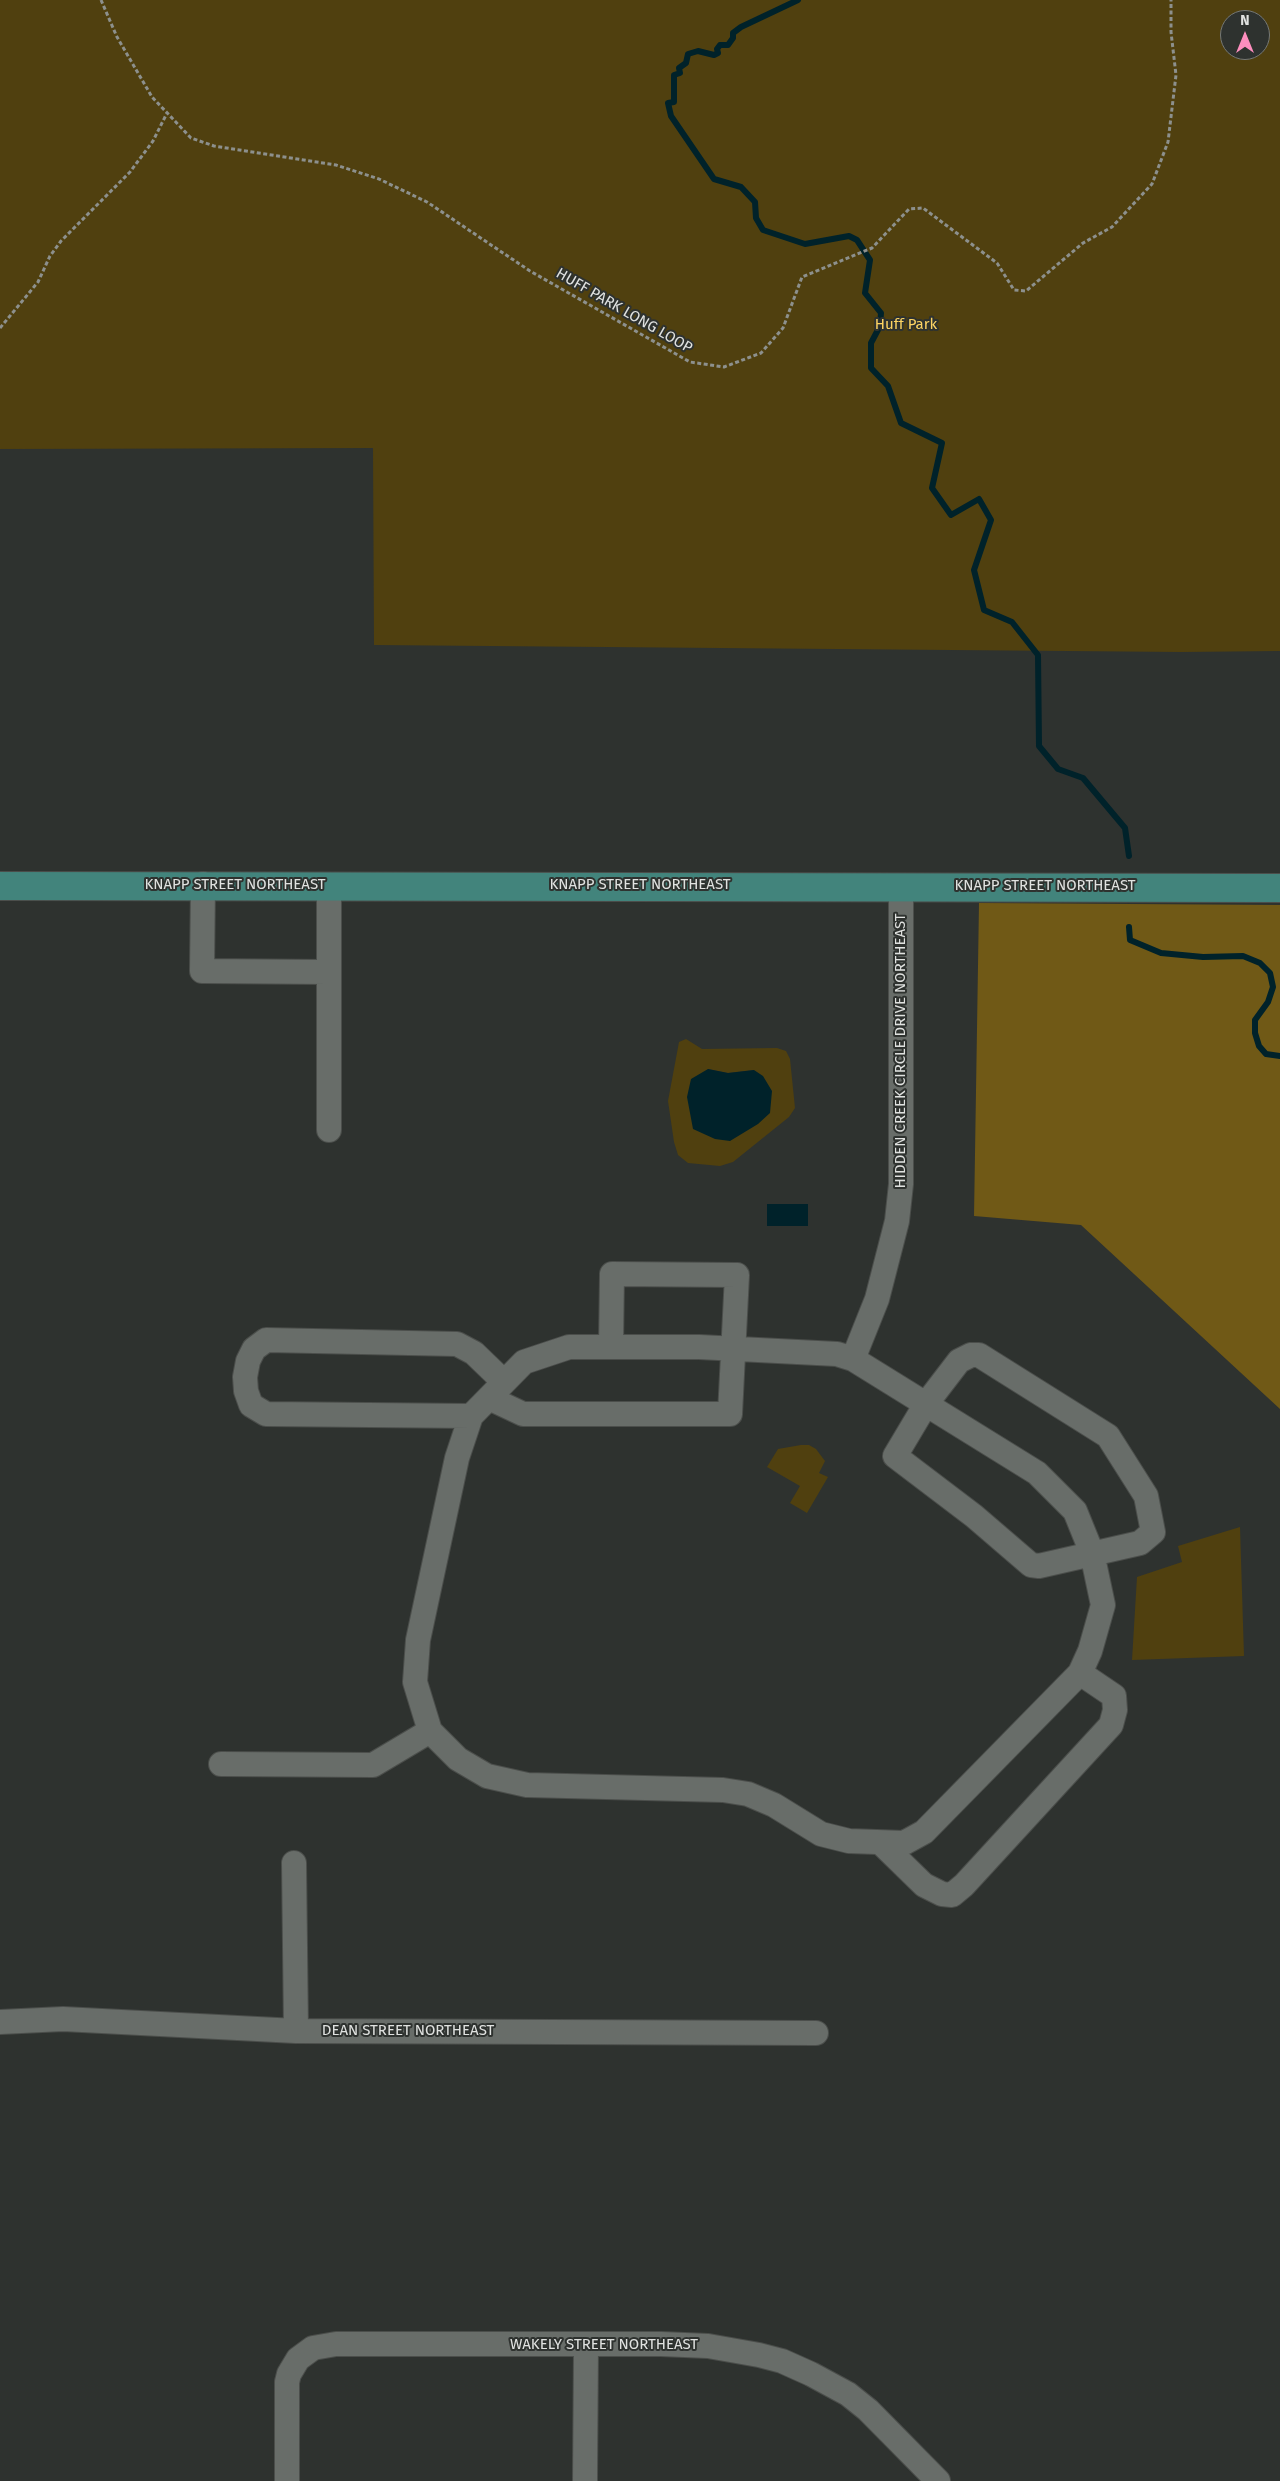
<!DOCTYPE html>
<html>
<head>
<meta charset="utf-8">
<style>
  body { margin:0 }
  #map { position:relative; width:1280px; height:2481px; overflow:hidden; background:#2e322f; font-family:"Fira Sans",sans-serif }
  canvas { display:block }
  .north { position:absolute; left:1220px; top:10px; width:50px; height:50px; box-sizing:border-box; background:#2e322f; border:1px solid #757876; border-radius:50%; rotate:0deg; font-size:14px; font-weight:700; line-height:20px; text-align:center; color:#e0e2e0 }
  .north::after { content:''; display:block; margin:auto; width:18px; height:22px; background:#fd8ebe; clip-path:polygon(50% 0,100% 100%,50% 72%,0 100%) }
</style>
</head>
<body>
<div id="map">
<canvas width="1280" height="2481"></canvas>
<div class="north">N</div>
</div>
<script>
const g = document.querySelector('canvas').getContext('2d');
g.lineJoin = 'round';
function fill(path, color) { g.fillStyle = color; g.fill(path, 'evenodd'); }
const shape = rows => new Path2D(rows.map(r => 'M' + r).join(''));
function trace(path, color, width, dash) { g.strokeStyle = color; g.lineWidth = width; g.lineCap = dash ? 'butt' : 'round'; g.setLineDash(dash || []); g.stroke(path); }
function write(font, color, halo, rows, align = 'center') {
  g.font = font + ' "Fira Sans",sans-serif'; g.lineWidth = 4; g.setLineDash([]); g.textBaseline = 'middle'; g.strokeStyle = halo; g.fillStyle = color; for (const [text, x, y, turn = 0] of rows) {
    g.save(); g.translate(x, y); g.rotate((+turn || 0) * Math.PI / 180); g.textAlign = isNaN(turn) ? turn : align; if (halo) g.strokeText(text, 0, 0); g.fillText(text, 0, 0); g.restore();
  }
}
fill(shape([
  [0,0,1280,0,1280,651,1181,652,374,645,373,448,0,449],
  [1230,20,1260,20,1260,50,1230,50],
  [686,1039,702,1049,777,1048,786,1051,790,1059,795,1108,789,1117,733,1162,720,1166,688,1163,678,1155,674,1142,668,1101,679,1042],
  [708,1069,728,1073,754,1070,730,1141],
  [801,1445,809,1445,816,1449,825,1461,819,1473,828,1477,807,1513,790,1503,800,1486,767,1467,778,1449],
  [1240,1527,1244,1656,1132,1660,1137,1577,1182,1562,1178,1546]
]), '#50400f');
fill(shape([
  [979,903,1280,905,1280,1409,1081,1225,974,1216]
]), '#705916');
fill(shape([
  [708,1069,728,1073,754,1070,763,1076,772,1091,770,1113,758,1124,730,1141,715,1139,693,1129,687,1097,691,1079],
  [767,1204,808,1204,808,1226,767,1226]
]), '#00222a');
trace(shape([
  [798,0,741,27,733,33,733,38,728,45,720,45,717,49,718,53,714,55,698,51,688,54,686,63,679,68,680,73,674,75,674,102,668,103,671,116,714,179,741,187,755,202,756,218,763,230,805,244,849,236,857,240,870,260,865,293,881,313,880,326,871,343,871,368,888,386,901,423,942,443,932,488,951,515,979,499,991,520,974,570,984,610,1012,622,1038,655,1039,746,1058,769,1083,778,1125,828,1129,856],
  [1129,927,1130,940,1161,953,1203,957,1243,956,1260,963,1270,973,1273,987,1268,1002,1255,1020,1255,1033,1259,1046,1266,1054,1280,1056]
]), '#00222a', 6);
const minor = shape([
  [203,884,202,971,328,972],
  [329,1130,329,885],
  [569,1347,699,1347,837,1354,853,1359,1037,1473,1075,1511,1092,1553,1103,1605,1090,1651,1080,1673,924,1832,904,1843,849,1841,821,1834,774,1805,748,1794,723,1790,527,1785,487,1776,458,1759,430,1731,415,1682,418,1640,457,1458,471,1416,524,1362,569,1347],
  [971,1355,979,1355,1108,1436,1146,1496,1153,1532,1140,1543,1039,1566,1031,1565,974,1516,895,1456,926,1404,959,1361,971,1355],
  [853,1359,877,1299,897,1221,901,1184,901,886],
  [489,1398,523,1414,730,1414,737,1275,612,1274,611,1347],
  [471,1416,266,1414,251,1405,246,1391,245,1377,248,1361,254,1349,266,1340,457,1344,474,1353,504,1382],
  [221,1764,373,1765,430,1731],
  [882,1844,924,1885,942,1894,952,1895,964,1885,1111,1725,1115,1710,1114,1696,1080,1673],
  [294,1863,296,2031],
  [0,2022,63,2019,296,2031,816,2033],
  [287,2481,287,2382,289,2374,298,2359,313,2348,336,2344,661,2344,708,2346,759,2355,782,2361,811,2374,848,2394,868,2410,938,2481],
  [585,2481,586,2345]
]);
const major = shape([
  [0,886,1280,888]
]);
trace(minor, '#4b4e4b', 26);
trace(major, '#4b4e4b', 30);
trace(shape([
  [101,0,117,37,152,97,191,138,214,146,336,165,379,179,427,202,530,271,690,362,724,367,761,353,783,328,802,277,872,248,909,209,923,208,997,263,1014,290,1026,291,1083,243,1112,227,1152,184,1168,142,1176,75,1171,32,1171,0],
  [0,328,38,282,50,256,61,241,130,172,153,141,167,113]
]), '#8d908d', 3, [4, 2.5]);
trace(minor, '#686d69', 24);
trace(major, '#42847c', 28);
write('15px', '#e0e2e0', '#2e322f', [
  ["HUFF PARK LONG LOOP",624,311,30],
  ["KNAPP STREET NORTHEAST",235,885],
  ["KNAPP STREET NORTHEAST",640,885],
  ["KNAPP STREET NORTHEAST",1045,886],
  ["HIDDEN CREEK CIRCLE DRIVE NORTHEAST",901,1051,-90],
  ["DEAN STREET NORTHEAST",408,2031],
  ["WAKELY STREET NORTHEAST",604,2345]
]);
write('15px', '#fdd462', '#2e322f', [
  ["Huff Park",906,325]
]);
</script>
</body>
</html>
